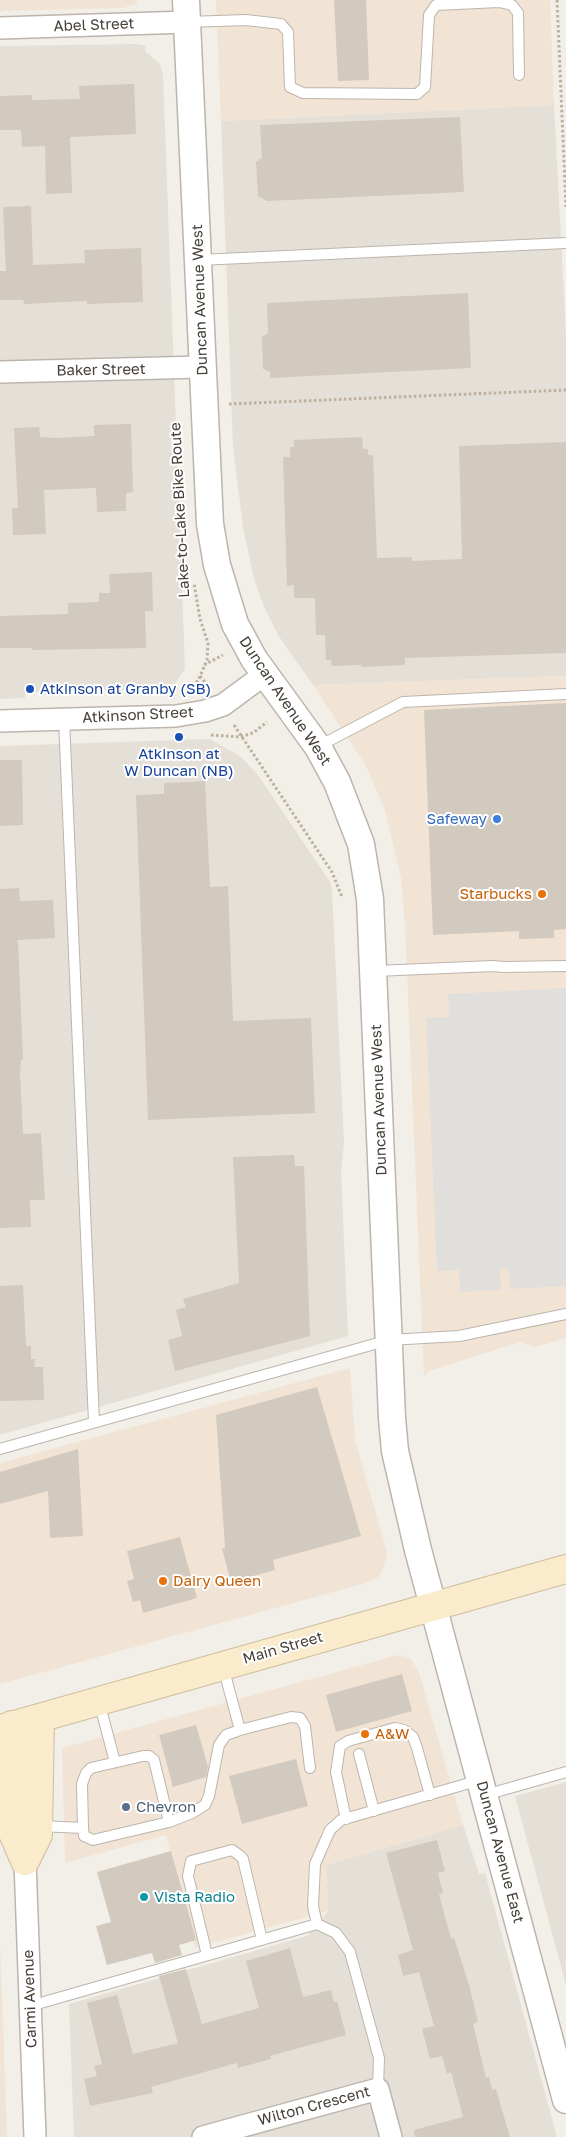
<!DOCTYPE html>
<html>
<head>
<meta charset="utf-8">
<style>
  body { margin:0 }
  canvas { display:block; background:#f2eee8 }
</style>
</head>
<body>
<canvas width="566" height="2137"></canvas>
<script>
const g = document.querySelector('canvas').getContext('2d');
g.lineJoin = 'round';
function fill(path, color) { g.fillStyle = color; g.fill(path, 'evenodd'); }
const shape = rows => new Path2D(rows.map(r => 'M' + r).join(''));
function trace(path, color, width, dash) { g.strokeStyle = color; g.lineWidth = width; g.lineCap = dash ? 'butt' : 'round'; g.setLineDash(dash || []); g.stroke(path); }
function write(font, color, halo, rows, align = 'center') {
  g.font = font + ' "Golos Text",sans-serif'; g.lineWidth = 4; g.setLineDash([]); g.textBaseline = 'middle'; g.strokeStyle = halo; g.fillStyle = color; for (const [text, x, y, turn = 0] of rows) {
    g.save(); g.translate(x, y); g.rotate((+turn || 0) * Math.PI / 180); g.textAlign = isNaN(turn) ? turn : align; if (halo) g.strokeText(text, 0, 0); g.fillText(text, 0, 0); g.restore();
  }
}
fill(shape([
  [135,44,146,46,145,51,160,64,163,75,185,669,175,683,163,689,25,692,25,698,0,699,0,46],
  [554,105,566,335,566,676,313,685,278,635,265,609,254,579,243,527,233,447,221,121],
  [210,739,240,756,258,775,330,882,332,890,344,1143,341,1171,348,1336,0,1435,0,746],
  [566,1782,566,1985,515,1796],
  [463,1825,479,1874,485,1873,557,2137,74,2137,69,2004,307,1936,328,1911,326,1865]
]), '#e5e0d7');
fill(shape([
  [0,0,136,0,138,4,123,8,0,11],
  [216,0,550,0,554,105,221,121],
  [566,676,566,1338,535,1347,520,1342,429,1371,424,1376,405,924,401,878,385,810,365,764,313,685],
  [350,1368,355,1439,387,1552,384,1567,378,1577,366,1583,0,1684,0,1463],
  [398,1655,410,1658,419,1672,463,1825,326,1865,328,1911,195,1948,166,1835,65,1863,62,1748],
  [0,1940,7,2137,0,2137]
]), '#f2e4d5');
fill(shape([
  [566,988,566,1286,510,1289,509,1270,503,1267,500,1271,501,1290,460,1292,459,1270,437,1271,426,1018,449,1017,448,994]
]), '#e1dfdc');
fill(shape([
  [334,0,366,0,369,80,338,81],
  [134,84,136,134,70,137,72,193,46,194,45,146,22,147,21,130,0,130,0,96,32,95,32,100,80,99,79,86],
  [460,117,464,192,267,201,258,196,256,162,262,158,260,125],
  [31,206,33,265,85,263,84,250,141,248,143,302,87,304,87,301,24,304,23,300,0,300,0,271,6,271,3,207],
  [468,293,471,368,270,378,270,372,263,369,262,337,268,333,267,303],
  [131,424,133,492,126,493,126,511,97,512,96,488,44,490,46,534,13,535,12,508,18,508,14,428,39,427,40,437,57,438,94,436,94,425],
  [362,437,363,449,368,449,368,455,373,455,377,558,412,557,412,561,462,559,459,446,566,442,566,653,405,658,405,665,361,667,362,665,332,666,331,660,326,660,325,635,316,635,315,598,294,598,294,585,287,586,283,457,290,457,290,447,294,447,294,440],
  [152,572,153,611,145,611,146,648,32,650,32,648,0,648,0,616,68,614,68,603,99,602,99,593,110,593,109,574],
  [566,703,566,929,554,930,554,938,519,939,519,931,433,935,424,710],
  [0,760,22,760,23,825,0,826],
  [205,781,210,887,228,886,233,1021,311,1018,315,1113,148,1120,136,795,164,794,164,783],
  [19,888,20,901,53,900,55,938,18,940,23,1060,21,1060,20,1074,23,1134,41,1133,45,1200,30,1200,31,1227,0,1228,0,889],
  [294,1155,295,1166,304,1166,310,1336,175,1371,168,1340,182,1336,176,1310,186,1307,183,1299,239,1283,233,1157],
  [23,1285,26,1346,31,1346,31,1359,35,1359,34,1367,43,1367,44,1400,0,1401,0,1286],
  [317,1387,361,1536,273,1560,275,1570,231,1582,222,1549,225,1548,216,1415],
  [78,1449,83,1536,50,1538,48,1491,0,1504,0,1472],
  [180,1537,197,1598,143,1613,140,1600,133,1602,127,1581,134,1579,127,1551],
  [402,1674,412,1711,336,1732,326,1695],
  [196,1725,208,1767,206,1777,173,1787,159,1735],
  [296,1759,308,1806,242,1824,229,1776],
  [437,1840,445,1871,438,1873,443,1893,439,1894,451,1939,454,1938,469,1985,478,2022,473,2024,486,2078,489,2077,492,2090,496,2089,510,2137,415,2137,414,2130,463,2117,451,2072,447,2074,442,2056,430,2059,422,2029,434,2026,419,1972,403,1976,398,1955,413,1950,386,1853],
  [171,1851,196,1940,179,1945,182,1955,155,1963,152,1953,107,1965,96,1926,111,1922,97,1872],
  [290,1948,303,1997,331,1990,334,2002,337,2001,346,2035,270,2056,271,2059,238,2068,237,2063,151,2087,153,2093,90,2106,84,2079,97,2076,94,2066,102,2064,87,2003,117,1995,133,2054,178,2043,159,1976,186,1969,202,2024,259,2008,246,1961]
]), '#d2c9bf');
const service = shape([
  [188,22,246,20,281,24,288,32,290,87,303,93,417,94,425,87,429,15,436,5,499,2,512,5,518,13,519,75],
  [199,260,566,243],
  [64,719,94,1422],
  [319,746,403,702,566,694],
  [375,971,493,966,504,967,566,966],
  [0,1449,389,1340,459,1336,566,1314],
  [223,1667,240,1730,291,1717,300,1718,305,1726,310,1768],
  [99,1702,115,1762],
  [359,1754,374,1811],
  [485,1795,566,1772],
  [346,1819,336,1772,340,1746,348,1741,395,1728,404,1730,413,1737,417,1748,430,1795],
  [39,1826,83,1828,84,1836,93,1840,169,1822,192,1813,205,1805,209,1796,219,1745,226,1735,240,1730],
  [83,1828,82,1784,86,1773,91,1768,143,1756,149,1756,154,1760,169,1822],
  [317,1924,313,1906,315,1864,330,1830,341,1820,480,1780],
  [207,1955,188,1876,191,1861,232,1850,239,1855,243,1859,262,1940],
  [30,2006,317,1924,336,1933,350,1952,379,2058,378,2089]
]);
const minor = shape([
  [0,28,188,22],
  [0,372,202,367],
  [0,721,176,716,205,711,223,705,265,674],
  [25,1861,35,2137],
  [203,2137,378,2089,391,2137]
]);
const tertiary = shape([
  [186,0,210,524,217,565,235,624,254,659,318,747,337,782,361,844,370,899,392,1418,395,1451,418,1550,566,2100]
]);
const secondary = shape([
  [12,1725,12,1831,25,1861],
  [0,1729,566,1569],
  [25,1861,38,1835,40,1718]
]);
trace(service, '#bdb5ac', 12);
trace(minor, '#bdb5ac', 24);
trace(tertiary, '#bdb5ac', 29);
trace(secondary, '#cdbd9c', 30);
trace(shape([
  [557,0,566,207],
  [229,404,566,390],
  [204,665,223,655],
  [200,676,209,687],
  [183,690,198,681,207,660,208,643,200,619,194,583],
  [234,725,332,872,342,897],
  [211,735,240,737,253,733,267,722]
]), '#bdb09e', 3, [2.5, 2.5]);
trace(service, '#fff', 10);
trace(minor, '#fff', 21);
trace(tertiary, '#fff', 26);
trace(secondary, '#f9ebcb', 28);
for (const [x, y, r, color] of [
  [30,689,5,"#1a4fb4"],
  [179,737,5,"#1a4fb4"],
  [497,819,5,"#3f7fe0"],
  [542,894,5,"#e8710a"],
  [163,1581,5,"#e8710a"],
  [365,1734,5,"#e8710a"],
  [126,1807,5,"#5c6f8a"],
  [144,1897,5,"#0f9aa8"]
]) { const dot = new Path2D(); dot.arc(x, y, r, 0, 2 * Math.PI); g.fillStyle = color; g.fill(dot); trace(dot, '#fff', 2); }
write('15px', '#453f37', '#fff', [
  ["Abel Street",94,25,-2],
  ["Duncan Avenue West",200,300,-92],
  ["Baker Street",101,370,-1],
  ["Lake-to-Lake Bike Route",180,510,-93],
  ["Duncan Avenue West",285,701,56],
  ["Atkinson Street",138,715,-3],
  ["Duncan Avenue West",379,1100,-92],
  ["Main Street",283,1648,-16],
  ["Duncan Avenue East",500,1852,75],
  ["Carmi Avenue",30,1999,-92],
  ["Wilton Crescent",314,2106,-15]
]);
write('15px', '#164399', '#fff', [
  ["Atkinson at Granby (SB)",40,689],
  ["Atkinson at",179,754,"center"],
  ["W Duncan (NB)",179,771,"center"]
], 'left');
write('15px', '#366cbe', '#fff', [
  ["Safeway",487,819]
], 'right');
write('15px', '#c56008', '#fff', [
  ["Starbucks",532,894,"right"],
  ["Dairy Queen",173,1581],
  ["A&W",375,1734]
], 'left');
write('15px', '#4e5e75', '#fff', [
  ["Chevron",136,1807]
], 'left');
write('15px', '#0d838f', '#fff', [
  ["Vista Radio",154,1897]
], 'left');
</script>
</body>
</html>
